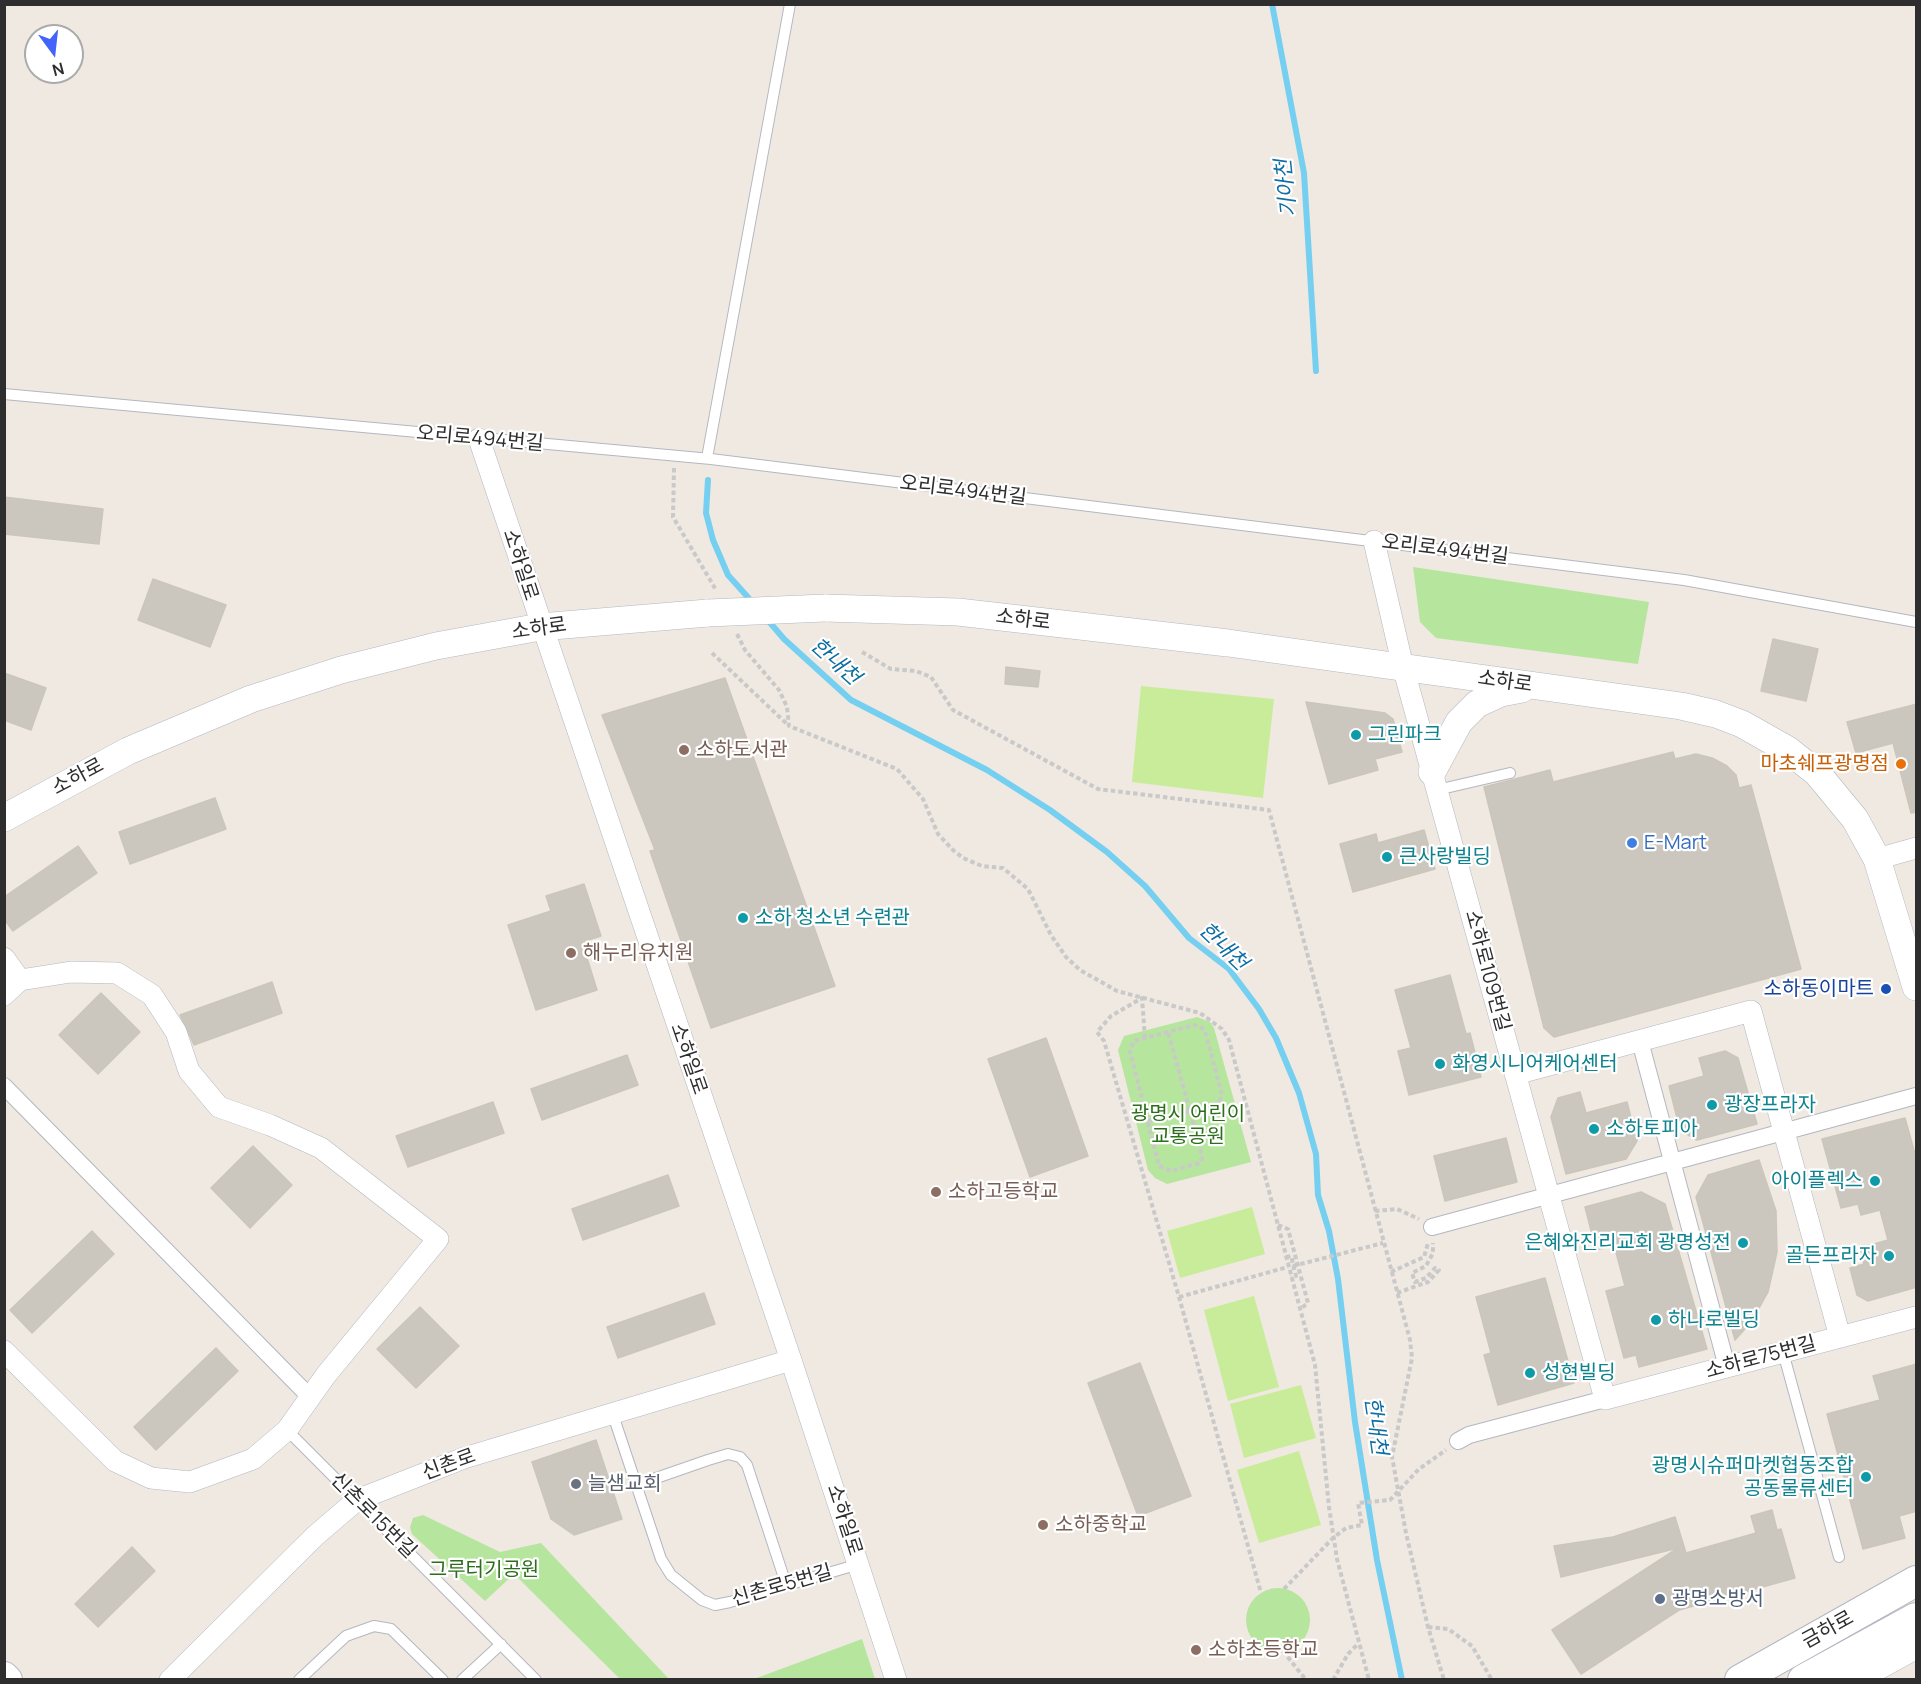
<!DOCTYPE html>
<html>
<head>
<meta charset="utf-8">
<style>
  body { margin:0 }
  #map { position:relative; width:1921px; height:1684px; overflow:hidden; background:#efe9e1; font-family:Manrope,sans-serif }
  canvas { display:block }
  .frame { position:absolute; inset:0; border:6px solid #2e2e2e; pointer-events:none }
  .north { position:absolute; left:24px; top:24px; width:60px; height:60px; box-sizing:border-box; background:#fff; border:2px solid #ababab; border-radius:50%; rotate:165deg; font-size:16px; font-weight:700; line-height:24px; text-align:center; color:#2e2e2e }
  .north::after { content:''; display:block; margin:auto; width:21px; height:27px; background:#4264fb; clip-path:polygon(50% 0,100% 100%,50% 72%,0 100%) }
</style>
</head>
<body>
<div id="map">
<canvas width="1921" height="1684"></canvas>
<div class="frame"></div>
<div class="north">N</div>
</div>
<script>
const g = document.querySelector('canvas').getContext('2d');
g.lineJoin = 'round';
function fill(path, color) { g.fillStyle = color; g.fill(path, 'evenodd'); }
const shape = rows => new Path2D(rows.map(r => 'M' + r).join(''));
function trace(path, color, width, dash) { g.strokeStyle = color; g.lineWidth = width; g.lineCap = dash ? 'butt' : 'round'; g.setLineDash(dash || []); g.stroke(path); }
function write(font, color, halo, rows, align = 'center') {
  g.font = font + ' Manrope,"Noto Sans KR",sans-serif'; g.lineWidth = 4.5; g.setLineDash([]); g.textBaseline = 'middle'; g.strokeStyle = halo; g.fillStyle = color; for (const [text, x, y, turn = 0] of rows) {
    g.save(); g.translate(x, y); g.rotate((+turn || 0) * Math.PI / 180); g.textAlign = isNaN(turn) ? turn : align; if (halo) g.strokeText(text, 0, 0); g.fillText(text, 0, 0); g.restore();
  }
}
fill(shape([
  [1413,567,1649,602,1638,664,1436,638,1420,622],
  [1197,1017,1210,1022,1214,1028,1251,1162,1167,1184,1155,1178,1148,1170,1118,1050,1124,1036],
  [423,1515,500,1552,541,1543,669,1679,620,1679,514,1574,485,1601,412,1534,410,1527,413,1518],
  '1246 1620a32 32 0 1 1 64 0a32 32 0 1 1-64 0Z',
  [862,1639,875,1679,754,1679]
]), '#b6e59e');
fill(shape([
  [1141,686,1274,699,1263,798,1132,782],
  [1252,1207,1265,1254,1180,1278,1167,1231],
  [1254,1296,1279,1387,1228,1401,1204,1310],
  [1301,1385,1316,1438,1244,1458,1230,1404],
  [1299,1451,1321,1525,1259,1543,1237,1470]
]), '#c9ec9a');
trace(shape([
  [1272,4,1304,173,1316,371],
  [708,480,706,513,713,540,728,575,754,604],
  [766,618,784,639,851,700,987,770,1050,810,1107,852,1145,886,1189,938,1229,969,1259,1009,1276,1038,1299,1093,1316,1154,1318,1195,1329,1231,1338,1279,1355,1422,1377,1560,1402,1680]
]), '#75cff0', 6);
const building = shape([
  [4,497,103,509,99,544,4,534,4,497],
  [153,579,226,605,210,647,138,620,153,579],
  [1773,639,1818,649,1806,701,1761,691,1773,639],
  [1006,667,1040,671,1038,687,1005,684,1006,667],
  [4,673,46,688,31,730,4,720,4,673],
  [725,678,835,986,711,1028,650,851,655,850,602,715,725,678],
  [1306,702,1385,713,1393,719,1402,752,1375,759,1378,770,1329,784,1306,702],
  [1917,704,1917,812,1911,813,1893,743,1856,753,1847,722,1917,704],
  [1673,752,1675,759,1696,754,1712,758,1727,766,1736,775,1739,788,1751,785,1801,969,1554,1037,1544,1028,1484,787,1550,770,1553,782,1673,752],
  [215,798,226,829,130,864,119,832,215,798],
  [1424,830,1435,869,1353,892,1340,844,1376,834,1378,843,1424,830],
  [78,846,97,873,13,931,4,919,4,897,78,846],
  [584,884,601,936,582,942,597,990,536,1010,508,925,551,911,546,896,584,884],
  [1450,975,1466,1034,1470,1033,1481,1077,1409,1095,1398,1051,1411,1048,1395,990,1450,975],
  [272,982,282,1013,194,1045,180,1015,272,982],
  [101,993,140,1032,98,1074,59,1035,101,993],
  [1046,1038,1088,1156,1030,1177,988,1059,1046,1038],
  [1725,1051,1738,1058,1757,1124,1697,1140,1680,1130,1669,1086,1704,1076,1699,1058,1725,1051],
  [627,1055,638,1085,542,1120,531,1089,627,1055],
  [1580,1092,1586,1113,1627,1102,1637,1141,1626,1159,1566,1174,1551,1117,1558,1098,1580,1092],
  [493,1102,504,1133,408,1167,396,1136,493,1102],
  [1905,1118,1917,1161,1917,1287,1868,1301,1857,1295,1850,1268,1864,1264,1860,1248,1888,1240,1880,1210,1861,1215,1858,1204,1841,1208,1822,1139,1905,1118],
  [1506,1138,1517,1182,1445,1201,1434,1156,1506,1138],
  [253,1146,292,1185,250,1228,211,1188,253,1146],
  [1759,1160,1776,1211,1777,1252,1768,1292,1752,1321,1735,1340,1696,1197,1708,1175,1759,1160],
  [668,1175,679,1206,583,1240,572,1209,668,1175],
  [1641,1192,1665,1204,1707,1349,1639,1367,1636,1355,1624,1358,1606,1291,1625,1286,1614,1245,1596,1250,1585,1207,1641,1192],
  [92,1231,114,1254,32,1333,10,1310,92,1231],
  [1545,1278,1574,1383,1498,1405,1484,1355,1491,1353,1476,1297,1545,1278],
  [704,1293,715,1324,618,1358,607,1327,704,1293],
  [420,1307,459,1346,416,1388,377,1349,420,1307],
  [216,1348,238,1371,156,1450,134,1427,216,1348],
  [1140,1363,1191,1496,1138,1516,1088,1383,1140,1363],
  [1917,1364,1917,1511,1899,1516,1905,1538,1863,1549,1827,1414,1880,1400,1873,1376,1917,1364],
  [596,1440,622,1519,574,1535,551,1519,532,1462,596,1440],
  [1772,1510,1777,1530,1781,1529,1795,1578,1679,1610,1581,1674,1552,1630,1678,1548,1561,1577,1554,1546,1613,1537,1675,1517,1686,1553,1756,1533,1751,1516,1772,1510],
  [132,1547,155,1571,98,1627,75,1604,132,1547]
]);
fill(building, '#cbc7bf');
trace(building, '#cbc5ba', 1.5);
const service = shape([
  [4,394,711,459,1684,580,1916,622],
  [707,458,790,4],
  [1437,790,1510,773],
  [1783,1352,1839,1557],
  [612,1412,661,1559,671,1575,702,1600,715,1605,730,1602,859,1564],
  [287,1430,536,1680],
  [636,1485,708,1460,728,1454,740,1457,747,1465,786,1584],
  [299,1680,346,1636,374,1626,391,1629,443,1680],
  [462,1680,501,1644]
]);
const pedestrian = shape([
  [1640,1041,1727,1367],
  [4,1086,310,1397],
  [1432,1227,1916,1096],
  [1458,1441,1469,1435,1605,1399]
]);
const minor = shape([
  [479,439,791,1360,896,1680],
  [1374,541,1403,667,1605,1399,1916,1317],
  [1877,859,1916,848],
  [4,958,20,980],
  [4,995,20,980,71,972,117,973,152,995,176,1032,189,1071,219,1107,270,1125,321,1148,438,1239,326,1375,287,1430,253,1459,190,1482,151,1478,115,1461,4,1351],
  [1515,1074,1751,1011,1840,1337],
  [170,1680,315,1536,357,1500,464,1458,791,1360]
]);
const tertiary = shape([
  [825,608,958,612,1228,643,1681,706,1716,714,1742,724,1788,750,1817,773,1855,819,1877,859,1916,987],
  [1432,772,1459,722,1477,704,1501,693,1522,689],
  [4,818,128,751,251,699,341,670,436,646,540,627,708,613],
  [1804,1679,1858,1677,1916,1645]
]);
const secondary = shape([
  [4,1677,7,1680],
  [1740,1680,1916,1581],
  [1803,1680,1916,1618]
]);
trace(service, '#b4b7c1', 12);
trace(pedestrian, '#b4b7c1', 18);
trace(minor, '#b4b7c1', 22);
trace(tertiary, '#b4b7c1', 28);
trace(secondary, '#b4b7c1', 32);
trace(shape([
  [674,468,673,517,716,590],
  [737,634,745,650,779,690,787,707,789,726,897,769,923,799,938,834,953,850,963,858,982,866,1003,868,1028,889,1051,935,1066,957,1080,970,1117,991,1200,1013,1222,1029,1229,1040,1315,1365,1329,1507,1337,1559,1369,1680],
  [862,652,891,669,916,671,931,677,953,710,1098,789,1269,810,1410,1340,1412,1358,1392,1457,1406,1533,1428,1627,1444,1680],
  [712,653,788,725],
  [1145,1038,1142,998,1111,1016,1097,1032,1104,1041,1179,1297,1261,1593],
  [1148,1121,1190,1111,1215,1104,1219,1103,1222,1095,1205,1031,1202,1028,1195,1025,1168,1032,1134,1041,1130,1051,1159,1166,1171,1171,1199,1163,1202,1159,1202,1156,1190,1111,1168,1032],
  [1375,1211,1397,1209,1419,1219],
  [1278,1225,1288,1229,1308,1303,1300,1309],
  [1286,1257,1291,1256,1296,1276,1291,1277],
  [1293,1266,1383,1243],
  [1391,1272,1424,1257,1428,1243],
  [1397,1293,1428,1282,1439,1270,1435,1268,1426,1278,1415,1282,1412,1273,1426,1266,1433,1253,1433,1243],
  [1179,1297,1288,1267],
  [1284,1589,1334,1537,1346,1528,1362,1525,1358,1503,1390,1500,1419,1469,1446,1450],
  [1428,1627,1448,1629,1472,1646,1492,1680],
  [1283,1651,1306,1680],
  [1333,1680,1348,1654,1358,1644]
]), '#c9c9c9', 4, [4.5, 3]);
trace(service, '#fff', 10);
trace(pedestrian, '#fff', 16);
trace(minor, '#fff', 21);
trace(tertiary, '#fff', 27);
trace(secondary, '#fff', 30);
const tertiaryBridge = shape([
  [708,613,825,608]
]);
trace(tertiaryBridge, '#b4b7c1', 28, []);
trace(tertiaryBridge, '#fff', 27);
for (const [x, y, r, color] of [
  [1356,735,6,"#0f9aa8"],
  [684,750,6,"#8d6e63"],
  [1901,764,6,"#e8710a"],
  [1632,843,6,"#3f7fe0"],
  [1387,857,6,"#0f9aa8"],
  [743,918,6,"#0f9aa8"],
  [571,953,6,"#8d6e63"],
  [1886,989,6,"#1a4fb4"],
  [1440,1064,6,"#0f9aa8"],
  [1712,1105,6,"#0f9aa8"],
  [1594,1129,6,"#0f9aa8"],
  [1875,1181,6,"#0f9aa8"],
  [936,1192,6,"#8d6e63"],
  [1743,1243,6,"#0f9aa8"],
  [1889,1256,6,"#0f9aa8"],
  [1656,1320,6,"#0f9aa8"],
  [1530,1373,6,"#0f9aa8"],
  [1866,1477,6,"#0f9aa8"],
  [576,1484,6,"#6b7280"],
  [1043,1525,6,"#8d6e63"],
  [1660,1599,6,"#5c6f8a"],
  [1196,1650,6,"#8d6e63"]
]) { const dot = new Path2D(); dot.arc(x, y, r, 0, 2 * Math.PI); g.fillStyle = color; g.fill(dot); trace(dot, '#fff', 2); }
write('20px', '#2e2e2e', '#fff', [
  ["오리로494번길",480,439,5],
  ["오리로494번길",963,491,7],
  ["오리로494번길",1445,550,7],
  ["소하일로",520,565,72],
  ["소하로",1023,620,7],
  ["소하로",539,629,-8],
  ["소하로",1505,682,8],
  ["소하로",78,777,-28],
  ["소하로109번길",1487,971,75],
  ["소하일로",688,1059,71],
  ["소하로75번길",1761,1358,-15],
  ["신촌로",449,1465,-20],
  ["신촌로15번길",373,1516,45],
  ["소하일로",844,1520,72],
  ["신촌로5번길",782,1586,-16],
  ["금하로",1828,1630,-29]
]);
write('20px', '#0d838f', '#fff', [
  ["그린파크",1368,735],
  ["큰사랑빌딩",1399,857],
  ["소하 청소년 수련관",755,918],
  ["화영시니어케어센터",1452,1064],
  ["광장프라자",1724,1105],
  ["소하토피아",1606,1129],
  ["아이플렉스",1863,1181,"right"],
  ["은혜와진리교회 광명성전",1731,1243,"right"],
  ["골든프라자",1877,1256,"right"],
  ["하나로빌딩",1668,1320],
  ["성현빌딩",1542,1373],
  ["광명시슈퍼마켓협동조합",1854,1466,"right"],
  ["공동물류센터",1854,1489,"right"]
], 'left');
write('20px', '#785e54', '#fff', [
  ["소하도서관",696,750],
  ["해누리유치원",583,953],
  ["소하고등학교",948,1192],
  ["소하중학교",1055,1525],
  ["소하초등학교",1208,1650]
], 'left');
write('20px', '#c56008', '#fff', [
  ["마초쉐프광명점",1889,764]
], 'right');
write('20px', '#366cbe', '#fff', [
  ["E-Mart",1644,843]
], 'left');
write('20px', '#164399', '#fff', [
  ["소하동이마트",1874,989]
], 'right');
write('20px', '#2c6e1b', '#fff', [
  ["광명시 어린이",1188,1114],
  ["교통공원",1188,1137],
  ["그루터기공원",484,1570]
]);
write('20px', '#5b616d', '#fff', [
  ["늘샘교회",588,1484]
], 'left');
write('20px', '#4e5e75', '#fff', [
  ["광명소방서",1672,1599]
], 'left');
write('italic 21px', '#0d6fa3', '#fff', [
  ["기아천",1287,188,-96],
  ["한내천",835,662,42],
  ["한내천",1223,947,44],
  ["한내천",1375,1426,82]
]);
</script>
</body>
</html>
